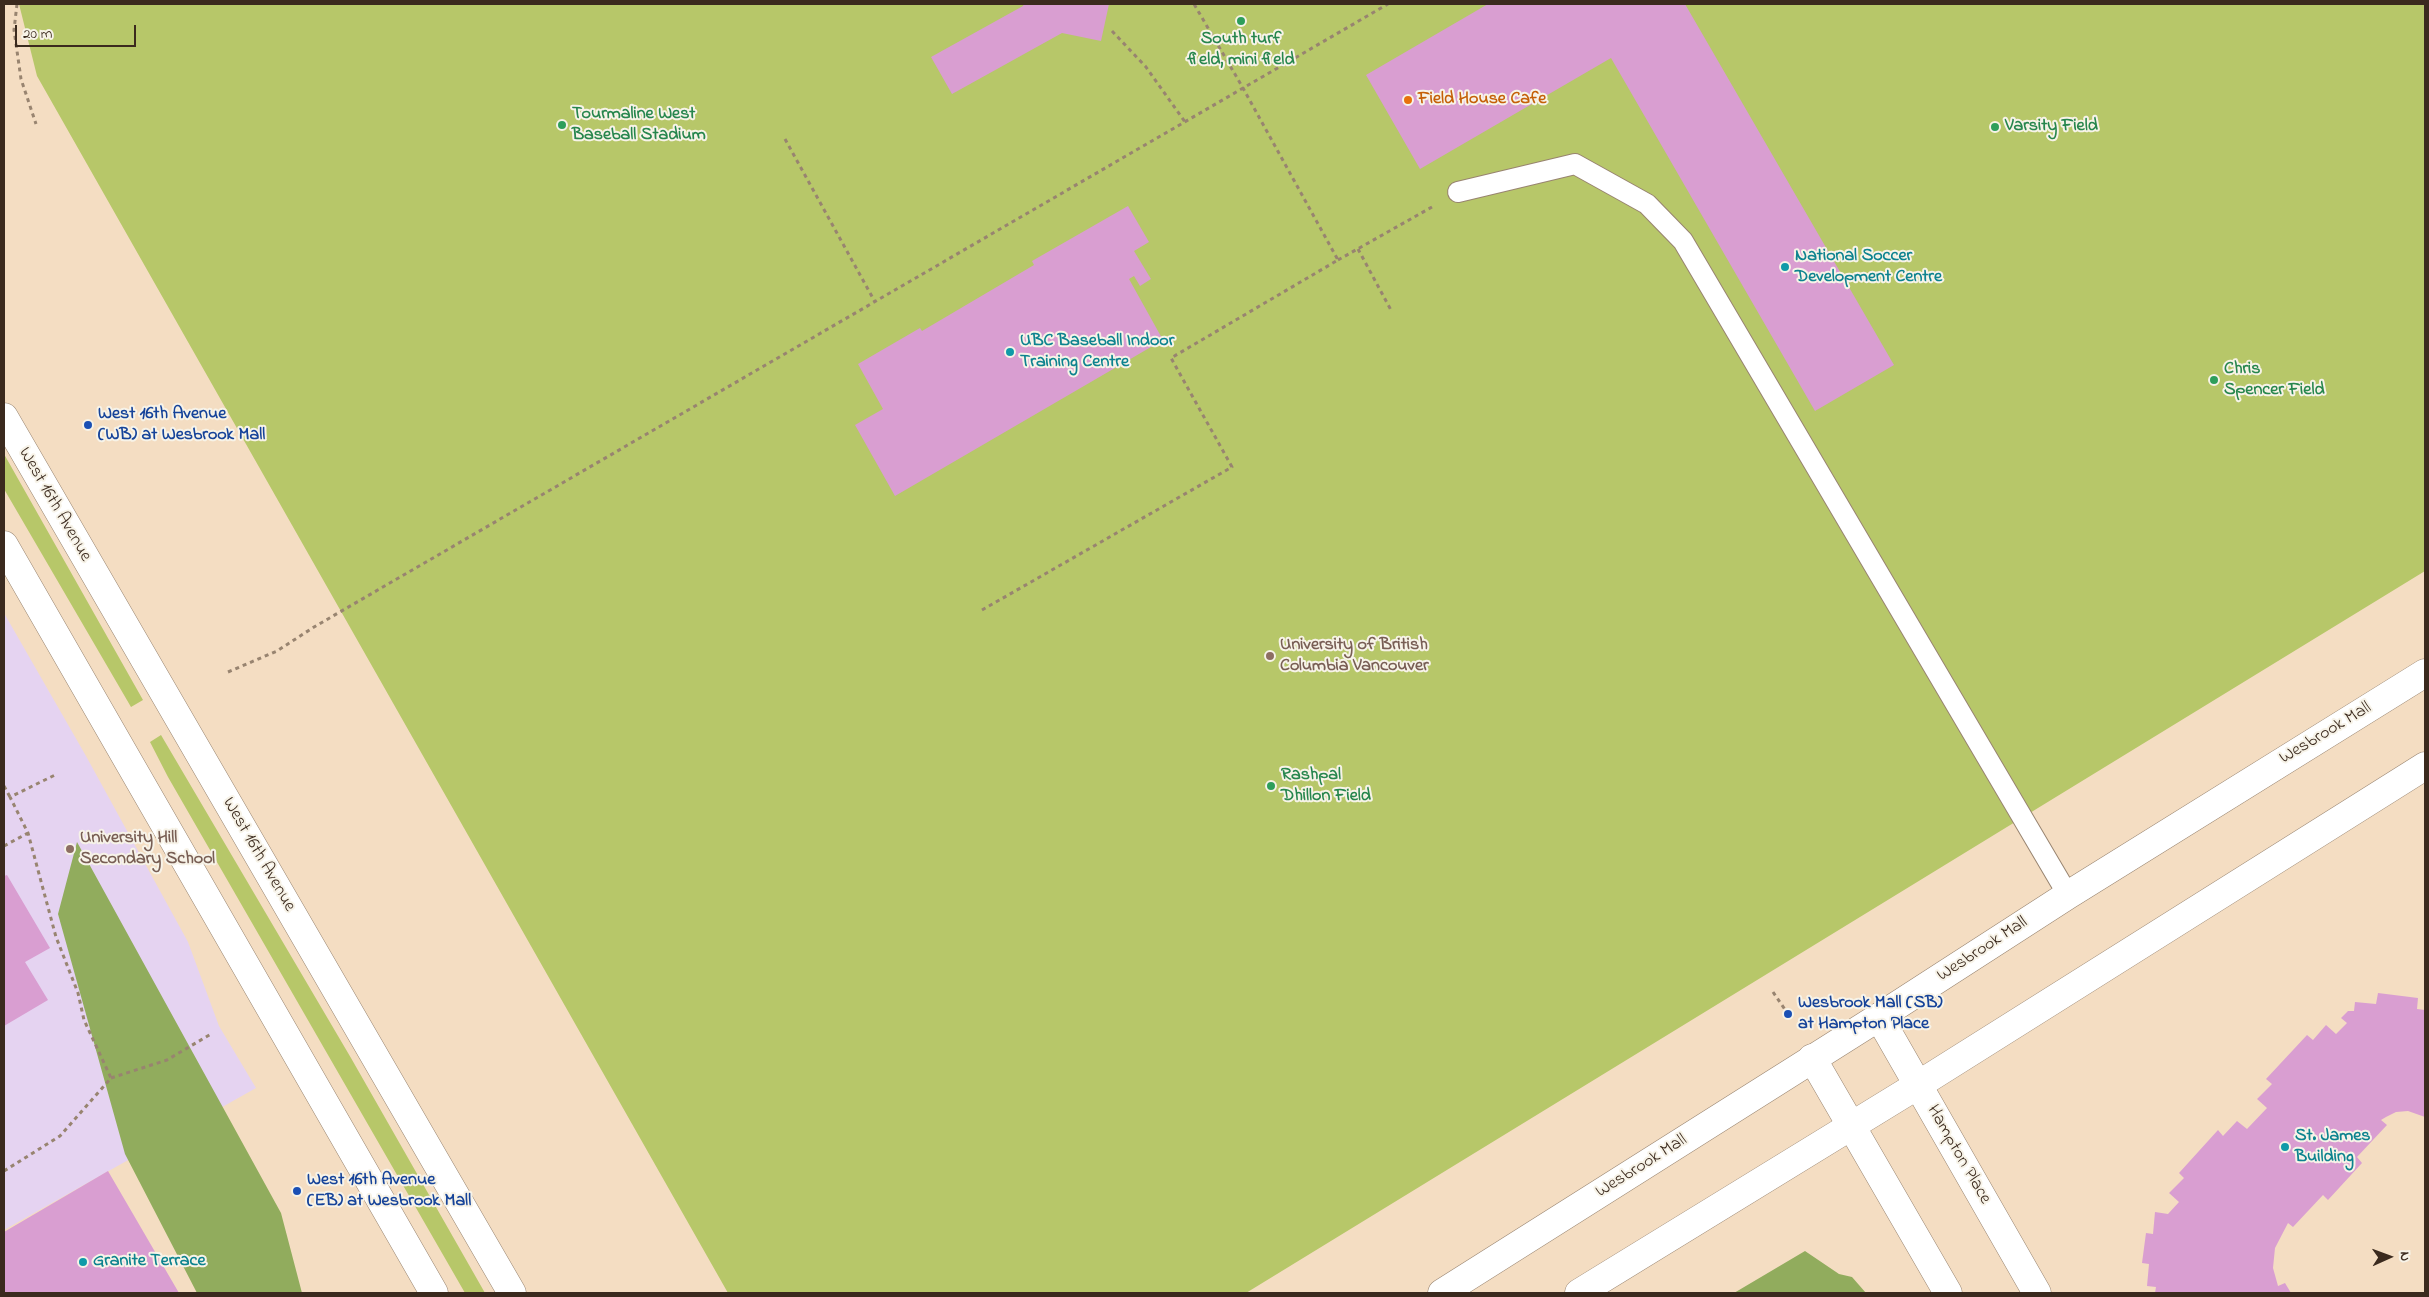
<!DOCTYPE html>
<html>
<head>
<meta charset="utf-8">
<style>
  body { margin:0 }
  #map { position:relative; width:2429px; height:1297px; overflow:hidden; background:#f4ddc2; font-family:"Indie Flower",sans-serif }
  canvas { display:block }
  .frame { position:absolute; inset:0; border:5px solid #3b2a1e; pointer-events:none }
  .north { position:absolute; left:2364px; top:1232px; width:50px; height:50px; -webkit-text-stroke:4px #f7f3e8; paint-order:stroke; rotate:88deg; font-size:14px; font-weight:700; line-height:20px; text-align:center; color:#3b2a1e }
  .north::after { content:''; display:block; margin:auto; width:18px; height:22px; background:#3b2a1e; clip-path:polygon(50% 0,100% 100%,50% 72%,0 100%) }
  .scale { position:absolute; left:15px; top:25px; width:121px; height:22px; box-sizing:border-box; border:2px solid #3b2a1e; border-top:0; padding-left:6px; font-size:15px; line-height:18px; white-space:nowrap; color:#3b2a1e; -webkit-text-stroke:4px #f7f3e8; paint-order:stroke }
</style>
</head>
<body>
<div id="map">
<canvas width="2429" height="1297"></canvas>
<div class="frame"></div>
<div class="north">N</div>
<div class="scale">20 m</div>
</div>
<script>
const g = document.querySelector('canvas').getContext('2d');
g.lineJoin = 'round';
function fill(path, color) { g.fillStyle = color; g.fill(path, 'evenodd'); }
const shape = rows => new Path2D(rows.map(r => 'M' + r).join(''));
function trace(path, color, width, dash) { g.strokeStyle = color; g.lineWidth = width; g.lineCap = dash ? 'butt' : 'round'; g.setLineDash(dash || []); g.stroke(path); }
function write(font, color, halo, rows, align = 'center') {
  g.font = font + ' "Indie Flower",sans-serif'; g.lineWidth = 4; g.setLineDash([]); g.textBaseline = 'middle'; g.strokeStyle = halo; g.fillStyle = color; for (const [text, x, y, turn = 0] of rows) {
    g.save(); g.translate(x, y); g.rotate((+turn || 0) * Math.PI / 180); g.textAlign = isNaN(turn) ? turn : align; if (halo) g.strokeText(text, 0, 0); g.fillText(text, 0, 0); g.restore();
  }
}
fill(shape([
  [4,613,86,756,188,942,219,1026,256,1088,4,1230]
]), '#e5d3f1');
fill(shape([
  [19,4,2425,4,2425,571,1246,1293,728,1293,37,76],
  [4,454,143,700,131,707,4,489],
  [161,735,351,1058,485,1293,465,1293,168,777,150,742]
]), '#b7c769');
fill(shape([
  [77,842,281,1213,302,1293,197,1293,125,1154,58,914],
  [1805,1251,1839,1274,1852,1277,1866,1293,1734,1293]
]), '#91ac5d');
fill(shape([
  [1024,4,1109,4,1101,41,1062,33,952,94,931,57,1023,6],
  [1488,4,1685,4,1894,365,1815,411,1611,58,1420,169,1366,75],
  [1128,206,1149,242,1134,251,1151,279,1140,286,1134,276,1129,279,1163,340,895,496,855,425,883,409,858,364,920,328,922,331,1034,265,1032,261],
  [7,875,50,948,25,962,48,1000,4,1026,4,876],
  [2378,993,2418,998,2417,1009,2425,1010,2425,1117,2408,1111,2396,1112,2386,1117,2381,1120,2387,1125,2357,1157,2362,1163,2328,1200,2323,1195,2293,1227,2288,1223,2275,1248,2273,1268,2278,1286,2285,1283,2291,1293,2155,1293,2156,1287,2147,1286,2149,1264,2142,1263,2146,1233,2153,1234,2155,1212,2168,1214,2179,1202,2169,1193,2184,1178,2179,1173,2218,1130,2223,1136,2237,1121,2247,1129,2267,1108,2257,1099,2272,1084,2266,1079,2307,1035,2313,1040,2326,1025,2336,1034,2347,1023,2341,1018,2348,1011,2354,1011,2355,1002,2376,1004],
  [108,1171,179,1293,4,1293,4,1232]
]), '#d99ed1');
const service = shape([
  [1458,192,1575,164,1647,204,1683,241,2068,895]
]);
const minor = shape([
  [1879,1017,2037,1293],
  [1812,1058,1948,1293]
]);
const secondary = shape([
  [4,417,512,1293],
  [4,545,434,1293],
  [1442,1293,1879,1017,2068,895,2425,673],
  [1579,1293,1918,1085,2425,766]
]);
trace(service, '#988470', 22);
trace(minor, '#988470', 29);
trace(secondary, '#988470', 29);
trace(shape([
  [17,4,14,30,21,79,36,124],
  [1112,31,1146,67,1185,122],
  [785,139,875,302],
  [1358,249,1392,312],
  [1338,260,1432,207],
  [982,610,1232,467,1171,358,1338,260,1243,88,1194,4],
  [228,672,277,651,314,627,1388,4],
  [4,786,10,797],
  [4,846,28,833],
  [1773,992,1788,1014],
  [111,1078,167,1060,211,1034],
  [4,1171,60,1136,111,1078,84,1020,78,993,56,937,28,833,10,797,57,774]
]), '#988470', 3, [4, 4]);
trace(service, '#fff', 20);
trace(minor, '#fff', 28);
trace(secondary, '#fff', 28);
for (const [x, y, r, color] of [
  [1241,21,5,"#2e9e5b"],
  [1408,100,5,"#e8710a"],
  [562,125,5,"#2e9e5b"],
  [1995,127,5,"#2e9e5b"],
  [1785,267,5,"#0f9aa8"],
  [1010,352,5,"#0f9aa8"],
  [2214,380,5,"#2e9e5b"],
  [88,425,5,"#1a4fb4"],
  [1270,656,5,"#8d6e63"],
  [1271,786,5,"#2e9e5b"],
  [70,849,5,"#8d6e63"],
  [1788,1014,5,"#1a4fb4"],
  [2285,1147,5,"#0f9aa8"],
  [297,1191,5,"#1a4fb4"],
  [83,1262,5,"#0f9aa8"]
]) { const dot = new Path2D(); dot.arc(x, y, r, 0, 2 * Math.PI); g.fillStyle = color; g.fill(dot); trace(dot, '#f7f3e8', 2); }
write('bold 18px', '#27864d', '#f7f3e8', [
  ["South turf",1241,40,"center"],
  ["field, mini field",1241,61,"center"],
  ["Tourmaline West",572,115],
  ["Baseball Stadium",572,136],
  ["Varsity Field",2005,127],
  ["Chris",2224,370],
  ["Spencer Field",2224,391],
  ["Rashpal",1281,776],
  ["Dhillon Field",1281,797]
], 'left');
write('bold 18px', '#c56008', '#f7f3e8', [
  ["Field House Cafe",1418,100]
], 'left');
write('bold 18px', '#0d838f', '#f7f3e8', [
  ["National Soccer",1795,257],
  ["Development Centre",1795,278],
  ["UBC Baseball Indoor",1020,342],
  ["Training Centre",1020,363],
  ["St. James",2295,1137],
  ["Building",2295,1158],
  ["Granite Terrace",93,1262]
], 'left');
write('bold 18px', '#164399', '#f7f3e8', [
  ["West 16th Avenue",98,415],
  ["(WB) at Wesbrook Mall",98,436],
  ["Wesbrook Mall (SB)",1798,1004],
  ["at Hampton Place",1798,1025],
  ["West 16th Avenue",307,1181],
  ["(EB) at Wesbrook Mall",307,1202]
], 'left');
write('18px', '#3b2a1e', '#f7f3e8', [
  ["West 16th Avenue",54,505,60],
  ["Wesbrook Mall",2326,734,-31],
  ["West 16th Avenue",258,855,60],
  ["Wesbrook Mall",1983,950,-33],
  ["Hampton Place",1958,1155,60],
  ["Wesbrook Mall",1642,1167,-32]
]);
write('bold 18px', '#785e54', '#f7f3e8', [
  ["University of British",1280,646],
  ["Columbia Vancouver",1280,667],
  ["University Hill",80,839],
  ["Secondary School",80,860]
], 'left');
</script>
</body>
</html>
